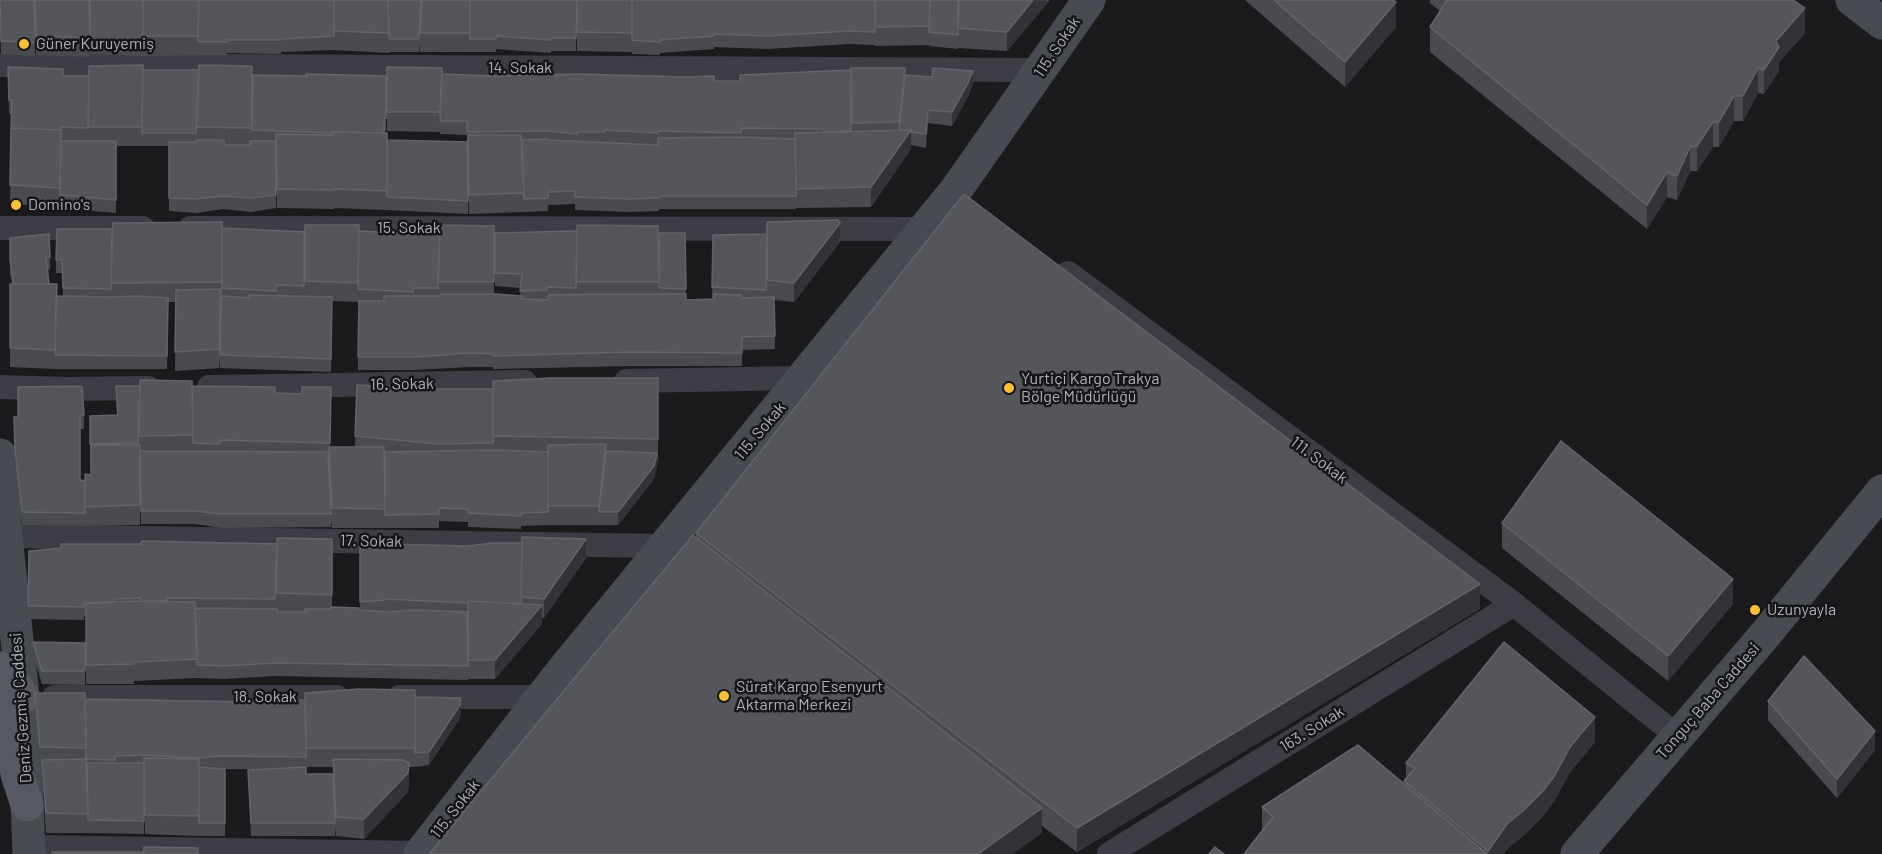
<!DOCTYPE html>
<html>
<head>
<meta charset="utf-8">
<style>
  body { margin:0 }
  canvas { display:block; background:#1b1b1d }
</style>
</head>
<body>
<canvas width="1882" height="854"></canvas>
<script>
const g = document.querySelector('canvas').getContext('2d');
g.lineJoin = 'round';
const shape = rows => new Path2D(rows.map(r => 'M' + r).join(''));
function trace(path, color, width, dash) { g.strokeStyle = color; g.lineWidth = width; g.lineCap = dash ? 'butt' : 'round'; g.setLineDash(dash || []); g.stroke(path); }
function fill(path, color) { g.fillStyle = color; g.fill(path, 'evenodd'); }
function write(font, color, halo, rows, align = 'center') {
  g.font = font + ' Barlow,sans-serif'; g.lineWidth = 5; g.setLineDash([]); g.textBaseline = 'middle'; g.strokeStyle = halo; g.fillStyle = color; for (const [text, x, y, turn = 0] of rows) {
    g.save(); g.translate(x, y); g.rotate((+turn || 0) * Math.PI / 180); g.textAlign = isNaN(turn) ? turn : align; if (halo) g.strokeText(text, 0, 0); g.fillText(text, 0, 0); g.restore();
  }
}
trace(shape([
  [0,65,1041,70],
  [0,228,143,228],
  [190,228,926,229],
  [1068,273,1514,604,1677,736],
  [626,381,803,378],
  [0,387,66,389,148,388],
  [209,387,525,382],
  [6,536,664,546],
  [54,697,337,697],
  [399,697,543,697],
  [29,847,421,853],
  [1109,854,1514,604]
]), '#3d3e45', 24);
trace(shape([
  [1852,0,1882,23],
  [0,455,6,536,23,697,29,854],
  [420,854,563,670,956,190,1089,0],
  [1577,854,1764,636,1882,491]
]), '#494b53', 33);
trace(shape([
  [0,668,10,677,23,697],
  [0,708,10,734,17,774,27,805]
]), '#575962', 33);
fill(shape([
  [0,0,35,43,35,56,1,54],
  [34,0,89,0,90,57,36,55],
  [89,0,334,0,334,50,281,52,281,54,227,53,227,55,143,56,143,53,143,56,90,54],
  [334,0,577,0,576,51,551,51,551,53,496,49,496,52,420,52,420,44,419,52,389,52,389,48,389,53,334,50],
  [577,0,958,0,958,49,929,46,929,36,929,45,875,46,875,45,849,44,767,49,714,47,714,49,660,53,660,55,632,54,632,52,577,51],
  [959,0,1049,0,1049,1,1007,51,958,48],
  [1245,0,1393,0,1396,27,1345,87],
  [1430,0,1793,0,1805,33,1779,62,1779,71,1764,94,1758,93,1743,121,1734,121,1719,147,1713,147,1697,171,1690,171,1677,200,1667,197,1647,229,1430,52,1430,27,1440,11,1430,3],
  [8,67,63,76,89,76,143,71,252,86,306,76,386,76,386,131,384,131,384,133,387,133,387,210,334,208,334,209,277,208,276,144,276,208,251,212,223,209,196,213,169,211,169,146,142,146,142,140,142,146,116,146,116,213,60,208,60,196,60,207,10,204,12,114,9,114],
  [387,67,442,74,496,76,740,81,851,70,851,68,973,84,968,96,952,126,928,123,926,148,911,145,911,149,871,207,796,208,795,142,796,209,659,209,659,211,630,212,575,210,575,204,548,205,548,211,524,212,524,206,524,212,469,214,468,146,468,214,387,210,387,140,467,142,467,135,440,134,440,132,387,131],
  [222,222,222,296,222,228,304,232,305,296,305,225,359,231,412,234,494,226,494,294,520,296,521,288,495,286,495,233,577,231,576,295,577,225,658,226,659,294,659,233,685,233,686,300,712,299,713,235,840,242,794,302,774,300,775,349,742,350,742,366,631,366,493,369,493,367,469,367,414,370,358,370,359,302,358,302,358,293,358,302,332,301,331,372,220,368,220,358,219,368,175,371,176,302,168,302,167,369,55,369,55,355,55,369,10,367,10,284,12,284,10,273,10,238,49,234,50,270,48,270,49,284,57,296,63,296,62,273,56,273,56,260,112,229],
  [658,378,658,458,657,466,654,479,618,525,548,525,521,526,521,529,468,527,468,522,439,521,439,528,385,528,384,452,385,528,332,528,331,520,331,527,222,528,195,524,141,524,140,455,140,525,85,526,85,495,85,526,22,525,15,462,14,417,84,415,84,429,80,429,80,480,85,481,91,475,90,416,117,415,116,386,192,396,275,393,302,394,331,387,330,447,355,447,357,385,441,389,493,389],
  [1502,523,1733,604,1668,681,1502,548],
  [696,533,1480,609,1077,852,1042,826,1042,833,696,537],
  [522,537,586,558,544,618,542,618,542,624,495,679,468,679,468,616,468,680,277,676,222,679,197,678,134,681,134,684,86,684,86,616,84,616,84,620,28,619,29,551,61,548,61,544,277,544,332,539,332,607,360,610,360,546,467,546,522,543],
  [33,642,85,643,85,685,42,684,33,655],
  [415,690,415,767,409,767,409,783,408,792,364,839,336,836,335,827,335,836,251,836,248,770,257,769,224,769,225,769,225,836,199,836,199,771,199,836,145,834,144,769,144,834,88,833,88,823,88,833,46,833,42,767,40,767,35,712,35,693,85,699,251,702,305,700],
  [306,757,306,767,333,767,333,774,306,774],
  [415,697,461,711,460,718,429,765,415,767],
  [1768,701,1875,750,1837,798,1768,720],
  [1595,742,1570,772,1555,800,1544,815,1524,835,1507,849,1503,854,1244,854,1262,831,1262,807,1404,784,1404,781,1406,779,1406,763]
]), '#494b4f');
fill(shape([
  [1033,0,1049,1,1007,51,1007,32],
  [1396,2,1396,27,1345,87,1345,62],
  [1805,8,1805,33,1779,62,1779,71,1764,94,1764,70,1776,41],
  [1758,68,1758,93,1743,121,1743,96],
  [973,71,973,84,968,96,952,126,952,112],
  [1734,96,1734,121,1719,147,1719,122],
  [928,110,928,123,926,148,926,134],
  [1713,122,1713,147,1697,171,1697,146],
  [911,130,911,149,871,207,871,187],
  [1690,147,1690,171,1677,200,1677,176],
  [1667,172,1667,197,1647,229,1647,205],
  [840,223,840,242,794,302,794,283],
  [657,453,657,466,654,479,618,525,618,512],
  [586,539,586,558,544,618,544,599],
  [1733,579,1733,604,1668,681,1668,656],
  [1480,584,1480,609,1077,852,1077,828],
  [542,605,542,624,495,679,495,660],
  [461,698,460,718,429,765,429,752],
  [1595,717,1595,742,1570,772,1555,800,1544,815,1524,835,1507,849,1503,854,1488,854,1488,851,1507,824],
  [1875,731,1875,750,1837,798,1837,779],
  [409,763,409,783,408,792,364,839,364,819],
  [1042,808,1042,833,1013,854,978,854]
]), '#323336');
const building = shape([
  [0,0,34,0,35,43,1,41,0,0],
  [35,0,89,0,90,38,36,36,35,0],
  [90,0,143,0,143,43,90,40,90,0],
  [143,0,199,0,198,36,143,36,143,0],
  [199,0,334,0,334,36,281,39,281,40,227,40,227,42,198,42,199,0],
  [334,0,388,0,389,33,334,31,334,0],
  [388,0,421,0,419,39,389,39,388,0],
  [422,0,470,0,470,33,420,33,422,0],
  [470,0,577,0,576,38,551,38,551,40,496,36,496,39,470,39,470,0],
  [577,0,632,0,632,33,577,32,577,0],
  [632,0,875,0,875,32,849,31,767,36,714,34,714,36,660,40,660,42,632,40,632,0],
  [875,0,930,0,929,26,875,27,875,0],
  [930,0,958,0,958,35,929,32,930,0],
  [959,0,1033,0,1007,32,958,28,959,0],
  [1274,0,1393,0,1396,2,1345,62,1274,0],
  [1447,0,1793,0,1805,8,1776,41,1779,47,1764,70,1758,68,1743,96,1734,96,1719,122,1713,122,1697,146,1690,147,1677,176,1667,172,1647,205,1430,27,1447,0],
  [143,65,142,127,88,127,89,66,143,65],
  [199,65,252,66,252,128,196,127,199,65],
  [8,67,63,69,63,76,89,76,88,128,61,127,61,136,61,130,11,128,12,100,9,100,8,67],
  [387,67,442,68,440,112,387,112,387,67],
  [851,68,905,68,899,122,852,123,851,68],
  [933,68,973,71,968,83,952,112,928,110,926,134,911,132,911,130,899,130,905,75,932,77,933,68],
  [143,70,199,70,196,133,142,133,143,70],
  [851,70,851,131,824,132,824,129,741,128,741,133,658,131,658,133,605,130,605,132,577,132,577,134,549,131,467,132,467,121,440,121,442,74,496,76,578,74,687,77,714,76,714,81,740,81,740,75,851,70],
  [306,74,386,76,386,118,384,118,384,133,332,132,332,133,252,130,253,75,306,76,306,74],
  [11,128,61,130,60,188,10,185,11,128],
  [911,130,871,187,796,189,795,133,911,130],
  [332,132,387,133,387,191,334,189,334,190,277,189,276,134,332,135,332,132],
  [468,135,521,135,524,193,469,195,468,135],
  [741,137,795,139,796,196,659,196,659,198,630,199,575,197,575,191,548,192,548,198,524,199,522,140,548,139,548,140,658,145,658,138,741,137],
  [196,140,224,140,224,145,250,145,250,141,276,141,276,195,251,198,223,196,196,199,169,198,169,142,196,142,196,140],
  [387,140,467,142,468,201,387,197,387,140],
  [61,141,116,141,116,200,60,195,61,141],
  [964,194,1480,584,1077,828,696,533,964,194],
  [838,220,840,223,794,283,767,280,767,222,838,220],
  [222,222,222,282,111,283,113,223,222,222],
  [305,225,359,225,358,283,305,281,305,225],
  [440,225,494,226,494,282,438,282,440,225],
  [577,225,658,226,659,282,576,282,577,225],
  [222,228,304,232,304,286,276,285,276,291,222,288,222,228],
  [57,229,112,229,111,289,63,288,62,259,56,260,57,229],
  [359,231,412,234,412,232,440,231,438,288,413,288,413,292,358,289,359,231],
  [577,231,576,288,547,287,547,290,520,291,522,274,495,273,495,233,577,231],
  [659,233,685,233,686,289,659,288,659,233],
  [49,234,50,257,46,257,49,284,14,284,10,260,10,238,49,234],
  [767,234,766,290,712,287,713,235,767,234],
  [10,284,57,284,55,350,10,348,10,284],
  [221,289,219,349,175,352,176,290,221,289],
  [441,294,495,294,522,296,522,299,548,300,548,295,603,294,686,294,686,300,714,299,714,294,741,295,741,298,774,297,775,336,742,337,742,353,631,352,493,356,493,354,469,353,414,357,358,357,359,301,384,301,384,296,441,296,441,294],
  [249,295,332,297,331,359,220,355,221,296,249,298,249,295],
  [56,296,111,297,139,296,168,298,167,356,55,355,56,296],
  [550,378,658,378,658,439,493,436,493,381,550,378],
  [140,380,192,381,193,435,139,436,140,380],
  [357,385,441,389,493,389,493,443,439,444,355,436,357,385],
  [82,386,84,415,80,416,80,480,85,481,85,513,22,512,15,449,14,417,18,417,18,387,82,386],
  [116,386,140,386,138,443,90,444,90,416,118,415,116,386],
  [192,386,275,387,275,393,302,394,302,387,331,387,330,443,220,440,220,444,193,443,192,386],
  [1561,441,1733,579,1668,656,1502,523,1561,441],
  [606,444,599,506,548,506,548,445,606,444],
  [91,445,140,445,140,505,85,507,85,474,91,475,91,445],
  [329,447,384,447,385,509,332,508,329,447],
  [495,450,548,452,548,512,521,513,521,516,468,513,468,509,439,508,439,514,385,515,385,452,495,450],
  [140,451,328,452,331,514,222,514,195,511,141,511,140,451],
  [606,451,657,453,654,466,618,512,599,512,606,451],
  [693,535,1042,808,978,854,429,854,693,535],
  [522,537,586,539,544,599,521,597,522,537],
  [277,538,332,539,332,595,276,593,277,538],
  [142,541,277,544,275,599,167,598,167,601,140,601,140,598,115,599,115,602,84,603,84,607,28,606,29,551,61,548,61,544,141,544,142,541],
  [493,543,522,543,521,604,468,601,468,603,385,599,385,600,360,602,360,546,386,544,467,546,493,543],
  [132,601,195,602,197,659,134,662,134,664,86,665,86,604,132,601],
  [468,601,542,605,495,660,468,660,468,601],
  [331,607,359,608,359,610,387,612,413,610,467,612,468,666,277,663,222,666,197,665,195,608,277,609,277,612,305,612,305,609,331,609,331,607],
  [33,642,85,643,85,671,42,671,33,642],
  [1504,642,1595,717,1570,747,1555,775,1544,790,1524,810,1507,824,1488,851,1404,781,1415,768,1406,763,1504,642],
  [1804,656,1875,731,1837,779,1768,701,1804,656],
  [360,689,415,690,415,748,306,748,305,693,360,689],
  [35,693,85,693,86,748,40,747,35,693],
  [415,697,461,698,460,705,429,752,415,753,415,697],
  [85,699,251,702,305,700,306,757,222,756,196,758,143,755,115,756,115,760,86,759,85,699],
  [1358,745,1487,854,1244,854,1273,817,1262,807,1358,745],
  [144,758,199,759,199,816,145,815,144,758],
  [86,759,88,814,46,813,42,760,86,759],
  [333,759,403,760,409,763,408,773,364,819,336,817,333,759],
  [87,763,144,763,144,821,88,820,87,763],
  [199,767,225,769,225,823,199,823,199,767],
  [306,767,306,774,333,774,335,823,251,823,248,770,306,767],
  [144,847,198,848,198,854,144,854,144,847],
  [1215,847,1224,854,1209,854,1215,847],
  [52,852,144,852,144,854,52,854,52,852]
]);
fill(building, '#54565b');
trace(building, '#62646a', 1.5);
for (const [x, y, r, color] of [
  [24,44,6,"#fcc034"],
  [16,205,6,"#fcc034"],
  [1009,388,6,"#fcc034"],
  [1755,610,6,"#fcc034"],
  [724,696,6,"#fcc034"]
]) { const dot = new Path2D(); dot.arc(x, y, r, 0, 2 * Math.PI); g.fillStyle = color; g.fill(dot); trace(dot, '#161618', 2); }
write('16px', '#adb1bd', '#161618', [
  ["Güner Kuruyemiş",36,44],
  ["Domino's",28,205],
  ["Yurtiçi Kargo Trakya",1021,379],
  ["Bölge Müdürlüğü",1021,397],
  ["Uzunyayla",1767,610],
  ["Sürat Kargo Esenyurt",736,687],
  ["Aktarma Merkezi",736,705]
], 'left');
write('16px', '#adb1bd', '#161618', [
  ["115. Sokak",1057,47,-56],
  ["14. Sokak",520,68],
  ["15. Sokak",409,228],
  ["16. Sokak",402,384,-1],
  ["115. Sokak",760,431,-50],
  ["111. Sokak",1319,460,37],
  ["17. Sokak",371,541,1],
  ["18. Sokak",265,697],
  ["Tonguç Baba Caddesi",1708,701,-49],
  ["Deniz Gezmiş Caddesi",21,708,-94],
  ["163. Sokak",1312,729,-32],
  ["115. Sokak",455,809,-52]
]);
</script>
</body>
</html>
